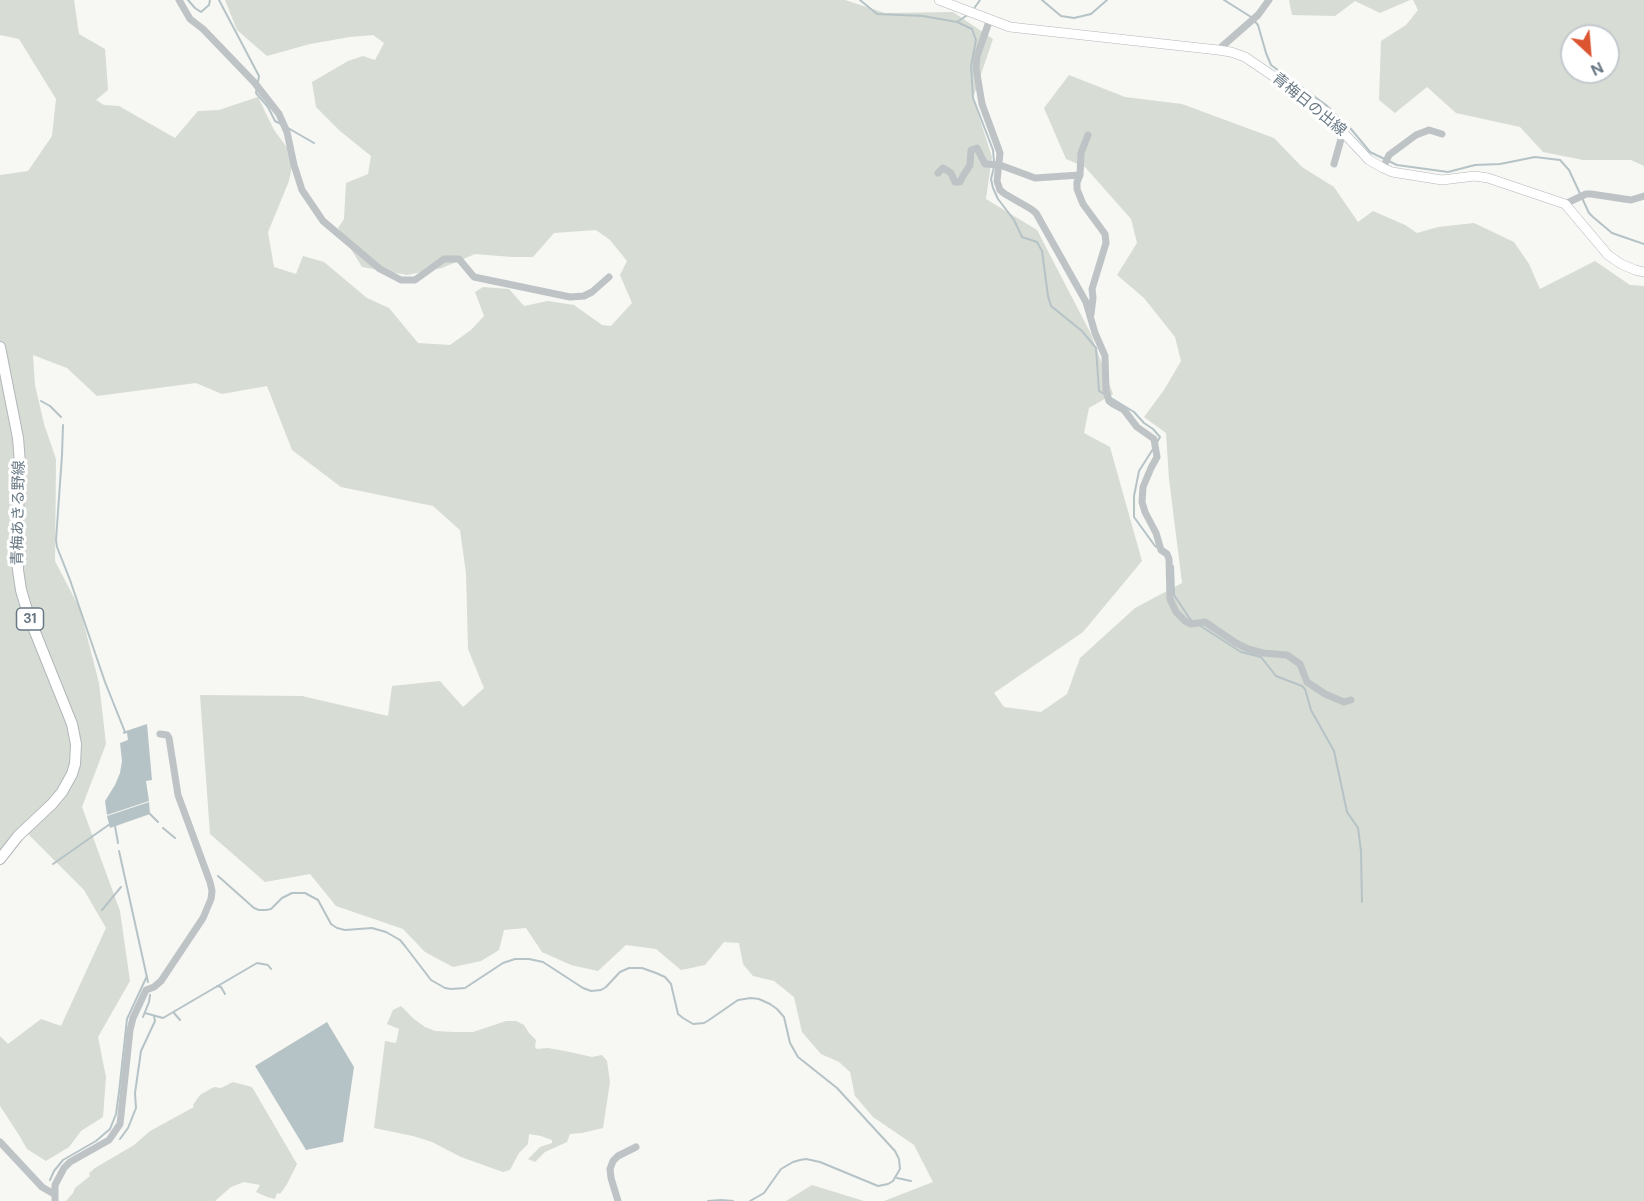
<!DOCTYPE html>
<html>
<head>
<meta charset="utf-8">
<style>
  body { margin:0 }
  #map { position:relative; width:1644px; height:1201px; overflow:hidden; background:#f7f7f4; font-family:"DM Sans",sans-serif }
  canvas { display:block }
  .north { position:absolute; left:1560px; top:24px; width:60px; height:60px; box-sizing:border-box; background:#fff; border:2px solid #c3c9ce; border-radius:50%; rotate:154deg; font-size:16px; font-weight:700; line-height:24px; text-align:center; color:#687884 }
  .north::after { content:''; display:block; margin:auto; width:21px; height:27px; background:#db5531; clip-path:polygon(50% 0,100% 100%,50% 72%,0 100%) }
</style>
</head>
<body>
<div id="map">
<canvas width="1644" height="1201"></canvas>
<div class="north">N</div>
</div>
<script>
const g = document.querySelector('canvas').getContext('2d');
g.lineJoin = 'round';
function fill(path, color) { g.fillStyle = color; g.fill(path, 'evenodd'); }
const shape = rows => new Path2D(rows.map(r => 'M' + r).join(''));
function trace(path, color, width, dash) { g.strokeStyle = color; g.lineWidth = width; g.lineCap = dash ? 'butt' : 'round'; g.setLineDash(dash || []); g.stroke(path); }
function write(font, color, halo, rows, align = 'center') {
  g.font = font + ' "DM Sans","Noto Sans JP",sans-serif'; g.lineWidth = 6; g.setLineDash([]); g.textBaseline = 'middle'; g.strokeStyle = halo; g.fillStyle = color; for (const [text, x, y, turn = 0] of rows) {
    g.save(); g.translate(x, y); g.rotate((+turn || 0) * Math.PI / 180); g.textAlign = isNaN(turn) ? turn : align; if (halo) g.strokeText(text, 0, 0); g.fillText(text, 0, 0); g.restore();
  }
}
fill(shape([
  [0,0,74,0,79,34,105,49,108,90,96,100,104,105,119,106,175,138,198,111,219,110,258,97,274,130,294,157,289,181,268,232,274,267,296,274,303,256,324,262,367,298,389,308,418,343,450,345,471,330,484,316,475,292,483,287,509,289,524,306,548,301,574,305,602,325,611,326,632,303,620,275,627,261,610,240,596,230,554,233,533,257,512,257,475,254,442,268,407,275,362,267,338,228,344,219,346,183,368,174,371,156,340,131,316,107,312,82,348,61,363,56,375,60,384,43,373,35,350,37,310,44,267,56,237,30,225,0,845,0,885,13,953,12,993,39,973,98,992,157,986,199,1037,230,1091,334,1113,394,1089,408,1084,433,1110,447,1142,561,1083,632,994,693,1004,707,1041,712,1067,694,1080,658,1135,608,1182,583,1169,479,1166,433,1144,417,1164,390,1181,361,1175,337,1144,298,1117,275,1137,243,1131,219,1085,167,1066,159,1044,108,1069,75,1125,97,1182,104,1274,138,1302,167,1334,187,1358,222,1373,211,1405,225,1417,233,1438,227,1474,223,1514,242,1529,264,1540,289,1595,261,1630,285,1644,286,1644,1201,884,1201,933,1182,914,1145,873,1117,855,1096,850,1072,839,1062,821,1054,802,1032,794,997,774,981,753,976,743,964,739,943,724,942,705,965,681,970,656,949,626,945,598,971,571,965,542,952,526,928,504,930,499,950,481,961,453,967,425,952,403,929,336,906,310,874,265,882,210,834,200,695,302,696,388,716,392,686,440,681,463,707,484,688,468,649,466,573,460,530,433,506,341,487,292,450,267,386,222,394,196,383,97,396,67,368,33,355,35,385,44,424,56,459,55,561,80,609,99,683,106,744,82,807,120,911,130,981,98,1037,106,1077,103,1117,81,1131,69,1147,46,1161,27,1149,19,1135,0,1106,0,1036,8,1044,41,1019,61,1026,106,928,84,890,21,827,0,851,0,175,28,171,52,136,56,99,19,39,0,35],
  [1289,0,1410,0,1380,13,1355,1,1335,16,1292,15],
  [1413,0,1644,0,1644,166,1631,160,1583,160,1543,152,1520,127,1456,113,1427,87,1395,113,1379,100,1381,41,1406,25,1418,10],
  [1572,36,1608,36,1608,72,1572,72],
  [401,1006,414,1019,425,1027,435,1031,454,1032,473,1032,506,1021,516,1021,524,1025,529,1033,536,1040,535,1047,537,1049,548,1048,565,1051,592,1057,602,1055,607,1061,610,1082,603,1128,582,1133,570,1134,567,1142,545,1152,535,1162,528,1159,540,1147,552,1143,552,1140,541,1136,529,1134,528,1144,519,1153,510,1170,503,1172,461,1157,432,1142,413,1136,374,1128,385,1041,396,1043,399,1029,387,1024,393,1010],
  [233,1082,252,1087,297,1164,287,1184,280,1194,277,1193,275,1199,267,1197,256,1192,260,1185,244,1182,231,1187,215,1201,66,1201,73,1193,75,1188,90,1176,89,1173,95,1168,134,1145,150,1131,194,1107,193,1105,200,1095,214,1087,221,1088],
  [812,1185,864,1201,786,1201]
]), '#d7dcd4');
fill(shape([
  [147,724,152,780,146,781,149,801,107,815,105,801,115,785,120,773,122,761,120,743,128,740,127,733,123,734,123,732],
  [149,802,150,814,110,828,107,816],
  [327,1022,354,1067,343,1142,306,1150,255,1066]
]), '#b6c3c6');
trace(shape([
  [188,0,195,8,201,12,209,5,210,0],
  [219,0,259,76,256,93,268,107,275,121,281,124],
  [860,0,877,14,923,16,957,22,969,14],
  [1042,0,1061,16,1074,18,1091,14,1107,0],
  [1224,0,1251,17,1258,25,1266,53,1271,65,1326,105,1351,129,1370,152,1397,165,1448,172,1475,165,1500,164,1535,157,1560,160,1569,170,1589,213,1593,217,1612,233,1644,244],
  [973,10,980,0],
  [957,22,972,29,976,40,971,66,973,98,993,150,994,162],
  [288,128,314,143],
  [994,167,991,179,993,188,998,199,1014,220,1022,237,1037,242,1042,251,1048,296,1051,306,1082,331,1096,348,1099,391,1106,395],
  [1111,398,1134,412,1144,423,1153,429,1160,437,1156,444],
  [41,401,50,406,61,417],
  [63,425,62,455,56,540,57,547,70,580,105,682,125,732,126,732],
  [1153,449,1139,471,1134,496,1134,517,1155,546,1157,547],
  [1173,566,1174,595,1190,619,1194,622],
  [1199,625,1241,652,1261,657,1276,676,1302,686,1305,689,1311,710,1334,751,1347,812,1358,828,1361,851,1362,902],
  [149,813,158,822],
  [115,826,118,843],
  [163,828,175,838],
  [119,851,148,982],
  [53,864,110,824],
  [218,876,254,908,259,910,266,910,271,909,282,898,292,893,305,893,318,900,331,924,337,928,345,930,372,928,386,932,400,940,405,946,431,980,445,988,451,989,465,988,503,963,515,959,529,959,543,962,583,988,591,991,601,990,606,987,620,972,629,968,642,968,656,973,665,977,671,984,678,1014,683,1018,693,1024,704,1023,709,1020,738,1000,751,998,759,999,770,1004,777,1009,784,1017,790,1043,798,1057,837,1088,895,1151,899,1159,900,1169,893,1181,888,1184,878,1186,820,1162,806,1159,800,1160,793,1162,781,1169,764,1193,750,1201],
  [102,910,121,887],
  [217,986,221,987,225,994],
  [145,1013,163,1018,257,963,268,965,271,969],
  [174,1013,180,1020],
  [143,1017,149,1002,150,995],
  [120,1139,128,1128,136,1108,135,1093,141,1051,155,1021,154,1016],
  [897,1178,911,1181],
  [50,1180,54,1171,63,1160,96,1141,110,1129,116,1114,119,1092,127,1019,147,976],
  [708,1201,721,1200,733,1201]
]), '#b6c3c6', 2);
const secondary = shape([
  [939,0,1010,27,1218,50,1231,52,1245,57,1276,78,1339,128,1369,160,1383,168,1392,172,1442,180,1475,176,1488,178,1565,204,1608,255,1621,264,1635,270,1644,272]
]);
const primary = shape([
  [0,347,18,438,20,463,17,542,18,570,21,590,29,617,72,724,76,744,75,764,72,774,62,792,52,804,18,836,0,859]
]);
trace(secondary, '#b1b7bb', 10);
trace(primary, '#b2b7bb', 12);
trace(shape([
  [179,0,190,19,203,29,254,82,279,114,287,132,294,165,302,190,323,221,380,269,401,280,415,280,444,259,459,259,474,277,570,297,584,296,592,292,609,277],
  [990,19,977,56,976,68,982,104,1000,153,997,181,1000,190,1005,194,1031,209,1036,213,1086,302,1095,333,1105,356,1106,390,1109,401,1113,404,1124,410,1137,427,1154,439,1157,457,1151,468,1143,487,1142,502,1145,512,1156,533,1161,550,1167,554,1169,559,1170,599,1176,612,1185,621,1191,624,1205,622,1236,643,1248,649,1263,653,1287,655,1300,664,1307,682,1325,694,1344,702,1351,700],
  [1218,50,1258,15,1269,0],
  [1334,164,1343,132],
  [1383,168,1389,155,1416,135,1429,130,1442,134],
  [938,173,943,168,951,173,955,182,960,182,963,176,970,165,971,150,977,148,985,164,1000,165,1035,178,1080,175,1081,153,1088,135],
  [1080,175,1077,182,1077,189,1083,204,1105,234,1106,243,1092,289,1093,298,1091,314],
  [1565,204,1586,194,1591,194,1631,200,1644,196],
  [0,1142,42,1187,54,1194],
  [55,1201,55,1185,64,1168,70,1162,109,1140,120,1124,130,1030,133,1018,146,990,154,987,161,981,203,918,211,899,212,891,210,882,178,795,169,738,167,735,160,734],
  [618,1201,611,1178,610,1169,613,1161,618,1156,636,1147]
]), '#bec3c6', 7);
trace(secondary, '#fff', 9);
trace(primary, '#fff', 10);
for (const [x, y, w] of [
  [30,619,27]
]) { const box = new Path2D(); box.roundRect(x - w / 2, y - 11, w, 22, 4.5); g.fillStyle = '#fff'; g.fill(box); trace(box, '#687884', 1.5); }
write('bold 14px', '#687884', null, [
  ["31",30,619]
]);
write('15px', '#687884', '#fff', [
  ["青梅日の出線",1309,105,39],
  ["青梅あきる野線",19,513,-89]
]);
</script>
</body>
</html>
